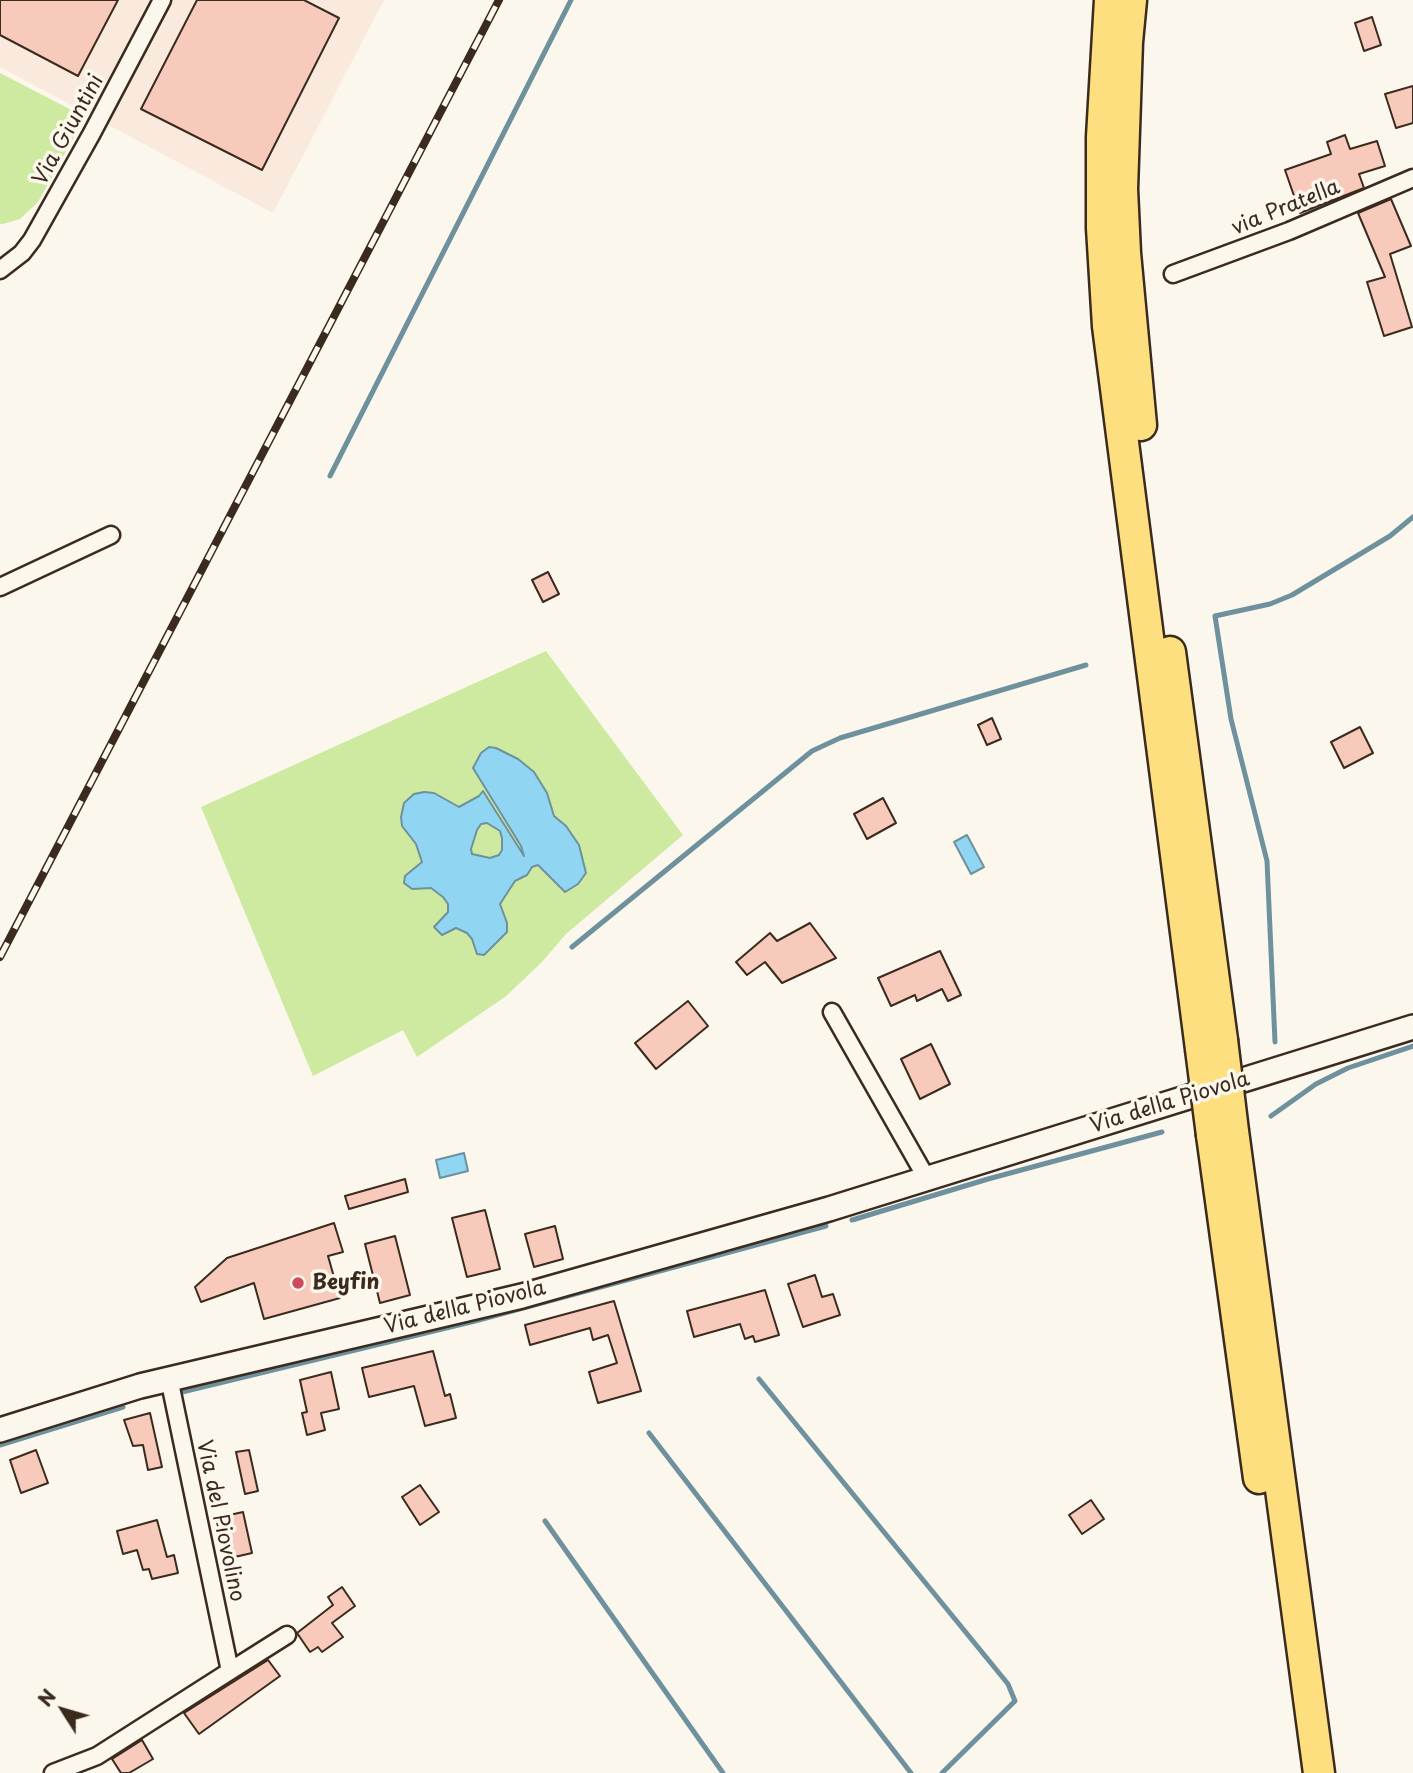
<!DOCTYPE html>
<html>
<head>
<meta charset="utf-8">
<style>
  body { margin:0 }
  #map { position:relative; width:1413px; height:1773px; overflow:hidden; background:#fbf7ec; font-family:"Playpen Sans",sans-serif }
  canvas { display:block }
  .north { position:absolute; left:28px; top:1675px; width:70px; height:70px; -webkit-text-stroke:5px #fbf7ec; paint-order:stroke; rotate:307deg; font-size:19px; font-weight:700; line-height:28px; text-align:center; color:#3b2a1e }
  .north::after { content:''; display:block; margin:auto; width:24px; height:32px; background:#3b2a1e; clip-path:polygon(50% 0,100% 100%,50% 72%,0 100%) }
</style>
</head>
<body>
<div id="map">
<canvas width="1413" height="1773"></canvas>
<div class="north">N</div>
</div>
<script>
const g = document.querySelector('canvas').getContext('2d');
g.lineJoin = 'round';
function fill(path, color) { g.fillStyle = color; g.fill(path, 'evenodd'); }
const shape = rows => new Path2D(rows.map(r => 'M' + r).join(''));
function trace(path, color, width, dash) { g.strokeStyle = color; g.lineWidth = width; g.lineCap = dash ? 'butt' : 'round'; g.setLineDash(dash || []); g.stroke(path); }
function write(font, color, halo, rows, align = 'center') {
  g.font = font + ' "Playpen Sans",sans-serif'; g.lineWidth = 7; g.setLineDash([]); g.textBaseline = 'middle'; g.strokeStyle = halo; g.fillStyle = color; for (const [text, x, y, turn = 0] of rows) {
    g.save(); g.translate(x, y); g.rotate((+turn || 0) * Math.PI / 180); g.textAlign = isNaN(turn) ? turn : align; if (halo) g.strokeText(text, 0, 0); g.fillText(text, 0, 0); g.restore();
  }
}
fill(shape([
  [0,0,384,0,273,213,0,67]
]), '#faeadd');
fill(shape([
  [0,73,85,117,38,202,20,219,3,224,0,224],
  [546,651,683,835,566,934,541,963,505,997,417,1057,403,1030,313,1076,201,807]
]), '#ceeaa0');
const water = shape([
  [489,747,496,748,518,759,534,772,547,793,554,816,566,826,579,845,586,873,578,884,565,892,538,865,532,867,527,875,515,881,500,904,507,923,507,932,484,955,477,954,472,939,467,933,456,928,442,935,434,927,448,912,448,904,443,897,431,888,412,889,404,883,405,876,422,862,416,844,402,826,401,817,404,803,414,794,424,792,434,793,459,807,479,796,483,791,524,856,521,846,473,768,481,753,489,747],
  [487,823,500,831,502,838,502,850,499,855,490,858,472,854,471,849,477,830,481,824,487,823],
  [967,835,984,867,971,874,954,842,967,835],
  [464,1153,468,1171,440,1178,436,1160,464,1153]
]);
fill(water, '#90d6f2');
trace(water, '#6e919d', 2);
trace(shape([
  [330,476,571,0],
  [572,947,812,751,840,738,1086,665],
  [1275,1042,1267,861,1231,719,1215,616,1270,604,1292,595,1390,536,1413,517],
  [1271,1116,1316,1084,1348,1068,1413,1046],
  [852,1220,988,1179,1162,1132],
  [759,1379,1008,1684,1015,1701,942,1773],
  [182,1392,475,1321,826,1226],
  [649,1433,911,1773],
  [0,1445,123,1407],
  [545,1521,723,1773]
]), '#6e919d', 5);
const building = shape([
  [0,0,118,0,78,76,0,35,0,0],
  [197,0,304,0,339,18,262,170,141,109,197,0],
  [1372,17,1381,45,1364,51,1355,23,1372,17],
  [1413,86,1413,123,1396,128,1385,94,1413,86],
  [1345,135,1350,149,1377,141,1385,166,1359,174,1364,188,1300,213,1285,170,1331,154,1327,142,1345,135],
  [1391,199,1411,246,1390,254,1412,327,1384,336,1367,282,1385,277,1358,213,1391,199],
  [548,572,559,594,543,602,532,580,548,572],
  [992,718,1001,739,987,745,978,725,992,718],
  [1360,727,1373,753,1344,768,1331,742,1360,727],
  [883,798,896,823,867,839,854,814,883,798],
  [810,923,836,958,782,983,765,962,747,975,736,962,770,933,777,941,810,923],
  [940,951,961,995,948,1001,942,989,917,1001,915,995,891,1006,878,978,940,951],
  [688,1001,708,1026,656,1069,635,1043,688,1001],
  [931,1044,950,1084,920,1099,901,1059,931,1044],
  [405,1179,408,1192,349,1209,345,1196,405,1179],
  [485,1210,500,1269,467,1277,452,1218,485,1210],
  [334,1223,343,1252,328,1256,340,1298,264,1319,254,1283,201,1302,195,1287,227,1258,334,1223],
  [555,1226,563,1259,534,1267,525,1234,555,1226],
  [395,1236,410,1295,380,1303,365,1244,395,1236],
  [815,1275,822,1297,833,1294,840,1315,803,1327,788,1284,815,1275],
  [765,1290,779,1335,755,1342,753,1336,745,1339,740,1324,694,1337,687,1311,765,1290],
  [614,1301,641,1391,598,1403,589,1372,617,1363,608,1335,593,1340,590,1328,530,1345,525,1325,614,1301],
  [433,1351,445,1396,450,1394,456,1418,425,1426,414,1386,369,1397,362,1368,433,1351],
  [331,1372,339,1409,321,1413,325,1430,307,1435,302,1413,307,1412,300,1380,331,1372],
  [150,1413,162,1467,148,1470,143,1445,133,1446,124,1420,150,1413],
  [36,1450,48,1483,21,1493,10,1460,36,1450],
  [249,1450,258,1491,245,1494,236,1452,249,1450],
  [420,1485,439,1512,420,1525,402,1497,420,1485],
  [1091,1500,1104,1519,1082,1534,1069,1515,1091,1500],
  [243,1512,252,1553,226,1559,216,1518,243,1512],
  [157,1520,167,1557,174,1555,178,1573,152,1579,149,1569,143,1570,137,1550,123,1554,117,1531,157,1520],
  [342,1587,355,1606,332,1623,343,1637,322,1652,318,1647,310,1652,297,1633,333,1605,328,1597,342,1587],
  [268,1660,280,1676,199,1734,184,1713,268,1660],
  [142,1740,153,1759,129,1773,121,1773,112,1759,142,1740]
]);
fill(building, '#f8cabb');
trace(building, '#3b2a1e', 2);
const street = shape([
  [0,270,22,253,32,240,92,133,162,0],
  [1173,274,1289,231,1413,178],
  [0,587,111,535],
  [832,1012,927,1179],
  [230,1671,287,1635],
  [53,1773,97,1756,230,1671,169,1378]
]);
const secondary = shape([
  [0,1430,140,1386,522,1296,829,1209,1413,1027]
]);
const highway = shape([
  [1110,0,1102,137,1102,228,1108,326,1201,1049],
  [1131,0,1127,42,1122,189,1125,253,1141,425],
  [1170,652,1222,1040],
  [1233,1131,1319,1773],
  [1212,1135,1259,1478]
]);
trace(street, '#3b2a1e', 21);
trace(secondary, '#3b2a1e', 28);
trace(highway, '#3b2a1e', 35);
trace(street, '#fbf7ec', 16);
trace(secondary, '#fbf7ec', 23);
trace(highway, '#fedf80', 30);
const rail = shape([
  [0,957,499,0]
]);
trace(rail, '#3b2a1e', 8);
trace(rail, '#fbf7ec', 5, [16]);
const highwayBridge = shape([
  [1222,1040,1233,1131],
  [1201,1049,1212,1135]
]);
trace(highwayBridge, '#3b2a1e', 35, []);
trace(highwayBridge, '#fedf80', 30);
for (const [x, y, r, color] of [
  [298,1283,7,"#d1495b"]
]) { const dot = new Path2D(); dot.arc(x, y, r, 0, 2 * Math.PI); g.fillStyle = color; g.fill(dot); trace(dot, '#fbf7ec', 2.5); }
write('21px', '#3b2a1e', '#fbf7ec', [
  ["Via Giuntini",69,130,-61],
  ["via Pratella",1286,208,-22],
  ["Via della Piovola",1170,1103,-17],
  ["Via della Piovola",465,1308,-14],
  ["Via del Piovolino",220,1521,78]
]);
write('bold 21px', '#3b2a1e', '#fbf7ec', [
  ["Beyfin",312,1283]
], 'left');
</script>
</body>
</html>
